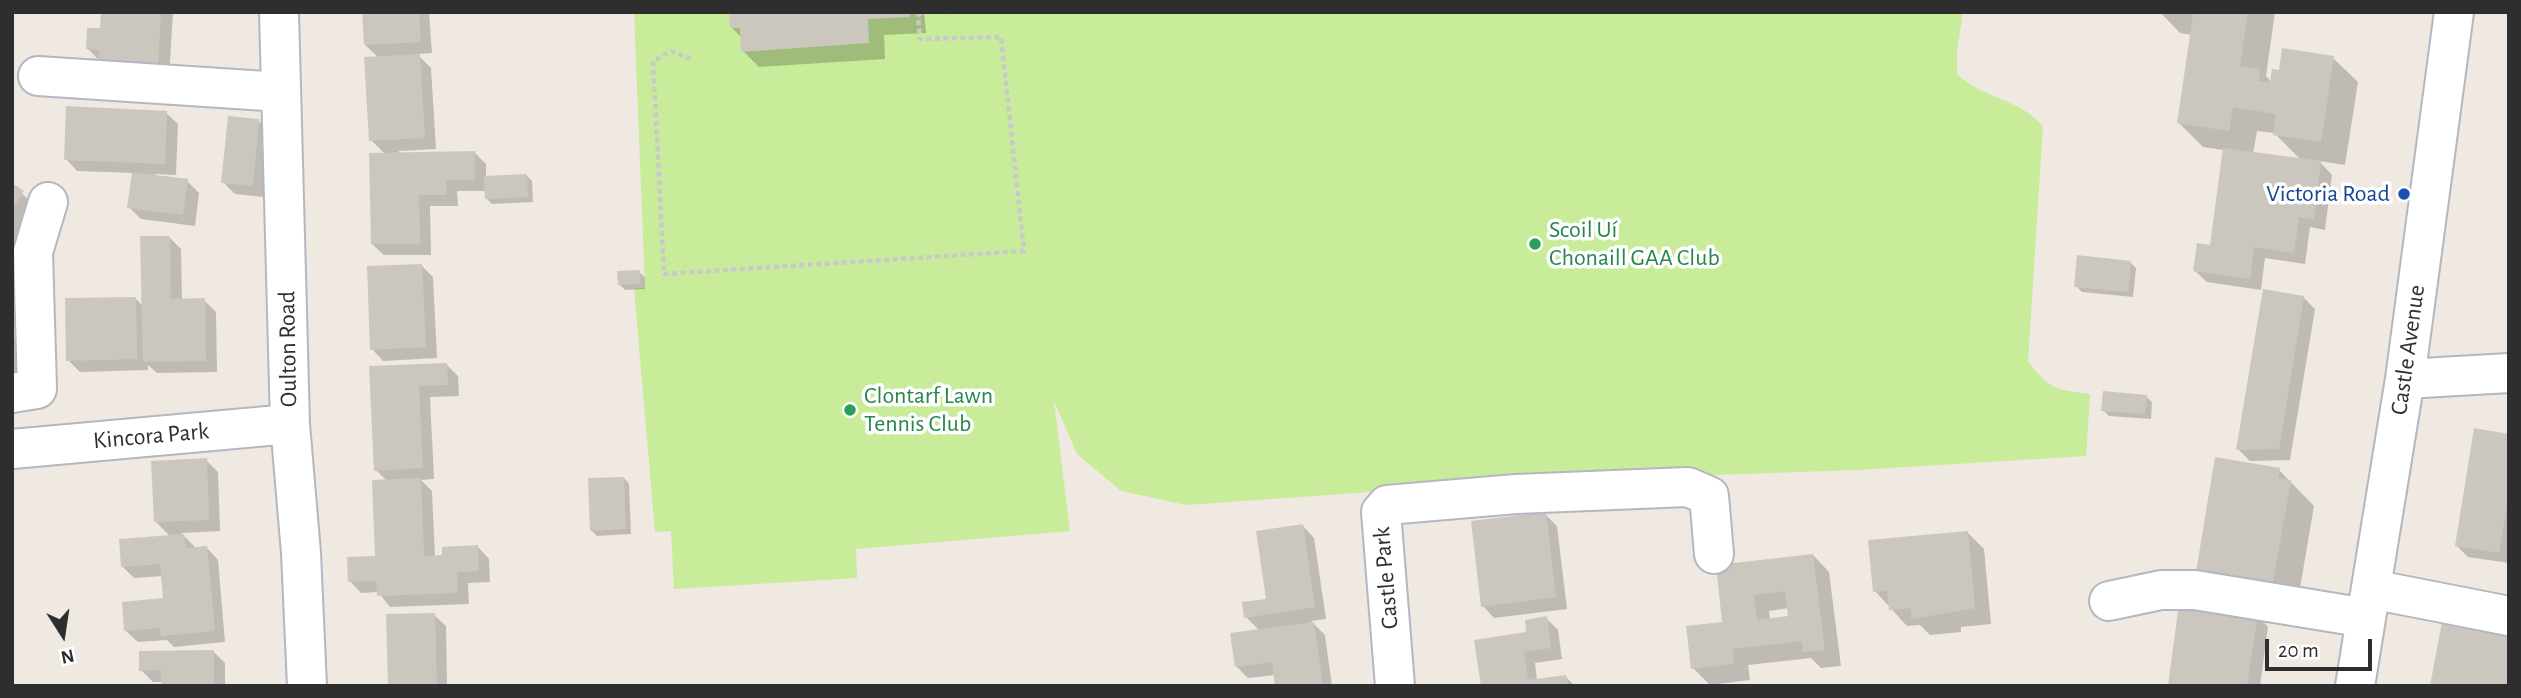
<!DOCTYPE html>
<html>
<head>
<meta charset="utf-8">
<style>
  body { margin:0 }
  #map { position:relative; width:2521px; height:698px; overflow:hidden; background:#efe9e1; font-family:"Alegreya Sans",sans-serif }
  canvas { display:block }
  .frame { position:absolute; inset:0; border:14px solid #2e2e2e; pointer-events:none }
  .north { position:absolute; left:28px; top:600px; width:70px; height:70px; -webkit-text-stroke:5px #fff; paint-order:stroke; rotate:168deg; font-size:19px; font-weight:700; line-height:28px; text-align:center; color:#2e2e2e }
  .north::after { content:''; display:block; margin:auto; width:24px; height:32px; background:#2e2e2e; clip-path:polygon(50% 0,100% 100%,50% 72%,0 100%) }
  .scale { position:absolute; left:2265px; top:639px; width:107px; height:32px; box-sizing:border-box; border:4px solid #2e2e2e; border-top:0; padding-left:9px; font-size:21px; line-height:24px; white-space:nowrap; color:#2e2e2e; -webkit-text-stroke:5px #fff; paint-order:stroke }
</style>
</head>
<body>
<div id="map">
<canvas width="2521" height="698"></canvas>
<div class="frame"></div>
<div class="north">N</div>
<div class="scale">20 m</div>
</div>
<script>
const g = document.querySelector('canvas').getContext('2d');
g.lineJoin = 'round';
function fillPath(path, color) { g.fillStyle = color; g.fill(path, 'evenodd'); }
function trace(path, color, width, dash) { g.strokeStyle = color; g.lineWidth = width; g.lineCap = dash ? 'butt' : 'round'; g.setLineDash(dash || []); g.stroke(path); }
function label(font, color, halo, rows, align = 'center') {
  g.font = font + ' "Alegreya Sans",sans-serif'; g.lineWidth = 7; g.setLineDash([]); g.textBaseline = 'middle'; g.strokeStyle = halo; g.fillStyle = color; for (const [text, x, y, turn = 0] of rows) {
    g.save(); g.translate(x, y); g.rotate((+turn || 0) * Math.PI / 180); g.textAlign = isNaN(turn) ? turn : align; if (halo) g.strokeText(text, 0, 0); g.fillText(text, 0, 0); g.restore();
  }
}
const pitch = new Path2D(`
  M634,12h1329l-6,39v23c26,25 65,25 86,53l-15,234c20,28 29,29 62,33l-4,62 -228,14 -346,12 -326,23 -65,-14 -44,-37 -23,-53 16,130 -214,18 1,29 -183,11 -3,-58 -16,1 -21,-243 11,-2z`);
const shadow = new Path2D(`
  M102,12h71l-4,67 -69,-18 -12,-12 13,-19z
  M363,12h66l3,41 -15,1 14,14 5,81 -37,2v3l75,-2 12,12v14l40,-3 6,6 1,21 -41,2 -5,-5 -1,-8h-29l1,15h-28l1,49h-47l-12,-11 13,-90 -14,-14 8,-82 -14,-13z
  M731,12h193l2,21 -42,2 1,24 -126,8 -16,-16 -1,-13 -10,-10z
  M2160,12h115l-9,64 6,7 8,-11 53,-14 25,24 -13,83 -26,-4 13,14 -7,55 -15,-3 -5,37 -40,-6 -4,32 -54,-8 -12,-11 17,-24 12,-97 -21,-3 -24,-24 13,-88 -12,-2zM2257,131l17,2 27,27 -48,-6z
  M166,113l12,11 -2,51 -21,-1v3l32,4 12,12 -4,33 -54,-7 -12,-12 5,-34 -57,-2 -11,-12z
  M259,121l11,12 -6,64 -29,-3 -12,-12z
  M12,185l35,31 -35,58z
  M169,237l12,12 1,52 22,-1 12,12 1,60 -60,1 -9,-8v5l-68,2 -12,-12 67,-62 9,9z
  M2130,262l6,6 -3,29 -51,-5 -6,-6z
  M422,266l11,11 4,81 -54,3 -11,-12z
  M639,272l6,5v12l-20,1 -6,-6z
  M12,277l16,16 -16,26z
  M2303,297l12,12 -25,151 -40,1 -12,-12z
  M12,336l10,11 5,36 -15,2z
  M446,364l12,12 1,20 -29,1 4,82 -13,1 11,11 3,66 43,-10 11,12 1,23 -22,1 1,21 -79,3 -12,-15 -17,1 -11,-12 27,-23 10,-77 -11,-11 -5,-102z
  M2146,396l6,6 -1,17 -42,-3 -6,-6z
  M2509,436v127l-41,-6 -12,-12z
  M206,460l12,12 2,59 -39,2 14,14 12,1 11,12 7,82 -51,5 -7,-7 -29,2 -12,-11 39,-31 -2,-24 -29,2 -12,-12 49,-29 -15,-15z
  M2279,470l35,36 -17,100 -76,-5z
  M624,478l5,6 2,50 -34,2 -6,-6z
  M1545,514l12,12 10,83 -73,9 -11,-12z
  M1303,526l11,12 12,81 -15,2 14,14 7,51h-55l-2,-11 -27,3 -12,-12 24,-35 -14,-14 22,-17z
  M1967,532l17,17 7,75 -30,3v5l-31,3 -10,-10 -13,1 -32,-35z
  M1813,555l16,17 12,94 -20,2 -10,-10 -63,7 2,15 -40,5 -17,-17 31,-44 -7,-58zM1789,608l1,10 -20,2 -1,-9z
  M434,615l12,11 1,60h-58z
  M2257,615l11,12 -8,59h-91z
  M1546,618l12,12 4,29 -27,4 2,18 29,-4 9,9h-92z
  M213,651l12,12v23h-62v-4h-10l-12,-12z`);
const building = new Path2D(`
  M101,12h60l-3,56 -60,-3 1,-15 -13,-1 1,-21h13z
  M362,12h57l2,30 -57,3z
  M729,12h181v5l-42,2 1,24 -128,9 -1,-24h-10z
  M2186,12h62l-8,54 20,3 -1,12 11,1 2,-13 7,1 3,-22 52,8 -13,86 -48,-7 3,-21 -43,-7 -4,24 -52,-8 16,-108z
  M420,54l5,84 -56,3 -5,-84z
  M66,106l101,5 -2,53 -101,-4z
  M228,116l31,3 -6,67 -32,-3z
  M2223,148l98,13 -7,58 -15,-2 -5,36 -40,-6 -4,32 -57,-8 4,-28 13,2z
  M475,151v29h-29l1,15h-28l1,49h-49l-2,-91z
  M132,172l56,7 -5,36 -56,-7z
  M527,174l1,23 -43,2 -1,-23z
  M12,183l12,8 -12,19z
  M140,236h30l1,63 34,-1 1,63 -63,1z
  M2077,255l54,6 -3,31 -54,-5z
  M422,264l4,83 -56,3 -3,-84z
  M640,270v14l-22,1 -1,-14z
  M2263,289l41,7 -25,153 -43,1z
  M136,297l1,62 -71,2 -1,-63z
  M447,363l1,22 -29,1 4,82 -49,3 -5,-105z
  M2103,391l44,4 -2,19 -44,-3z
  M2474,428l35,6v57l-10,62 -44,-7z
  M2215,457l65,11 -2,10 13,2 -18,102 -12,-2 -2,8 -64,-10z
  M207,458l2,62 -55,2 -3,-61z
  M624,477l2,52 -36,2 -2,-53z
  M421,478l3,78 18,-1v-8l36,-2 1,26 -22,1 1,21 -81,3 -1,-15 -28,1 -1,-25 28,-1 -3,-76z
  M1546,512l10,85 -75,10 -10,-86z
  M1303,524l12,83 -71,11 -2,-16 24,-3 -10,-68z
  M1968,531l7,77 -63,11 -1,-11 -22,2 -2,-19 -14,1 -5,-52z
  M184,534l2,14 21,-2 8,85 -54,5 -1,-8 -36,3 -2,-29 41,-4 -3,-34 -39,3 -2,-28z
  M1813,554l12,96 -22,2 -1,-11 -69,8 1,15 -43,5 -5,-43 36,-4 -6,-57zM1785,591l3,25 -31,4 -3,-25z
  M2179,603l79,11 -11,72h-79z
  M435,613l2,73h-49l-2,-72z
  M1547,616l4,32 -27,4 4,28 38,-5 2,11h-87l-7,-46 52,-8 -1,-12z
  M1314,622l9,64h-48l-3,-24 -37,5 -5,-34z
  M2442,622l67,12v49l-3,3h-76z
  M214,650v36h-53v-16l-22,1v-20z`);
const path = new Path2D(`
  M947,12l2,2
  M691,59l-20,-8 -18,10 11,213 360,-23 -23,-214 -81,2 -2,-23 4,-4`);
const minor = new Path2D(`
  M279,12l11,412 11,129 6,133
  M38,76l243,16
  M2405,379l104,-6
  M12,393l25,-4 -4,-137 15,-50
  M12,449l278,-25
  M2371,589l138,27
  M2109,601l52,-11h34l171,28
  M1395,686l-14,-174 6,-7 129,-11 172,-7 21,9 5,58
  M2355,686l50,-307 49,-367`);
const markers = [
  [2404,194,7,"#1a4fb4"],
  [1535,244,7,"#2e9e5b"],
  [850,410,7,"#2e9e5b"]
];
const transitNames = [
  ["Victoria Road",2390,194]
];
const leisureNames = [
  ["Scoil Uí",1549,230],
  ["Chonaill GAA Club",1549,258],
  ["Clontarf Lawn",864,396],
  ["Tennis Club",864,424]
];
const streetNames = [
  ["Oulton Road",288,349,-91],
  ["Castle Avenue",2408,350,-82],
  ["Kincora Park",151,436,-5],
  ["Castle Park",1386,578,-95]
];
fillPath(pitch, '#c9ec9a');
fillPath(shadow, '#0003');
fillPath(building, '#cbc7bf');
trace(minor, '#b4b7c1', 42);
trace(path, '#c9c9c9', 4.5, [5, 3.5]);
trace(minor, '#fff', 38);
for (const [x, y, r, color] of markers) { const dot = new Path2D(); dot.arc(x, y, r, 0, 2 * Math.PI); g.fillStyle = color; g.fill(dot); trace(dot, '#fff', 2.5); }
label('24px', '#164399', '#fff', transitNames, 'right');
label('24px', '#27864d', '#fff', leisureNames, 'left');
label('24px', '#2e2e2e', '#fff', streetNames);
</script>
</body>
</html>
